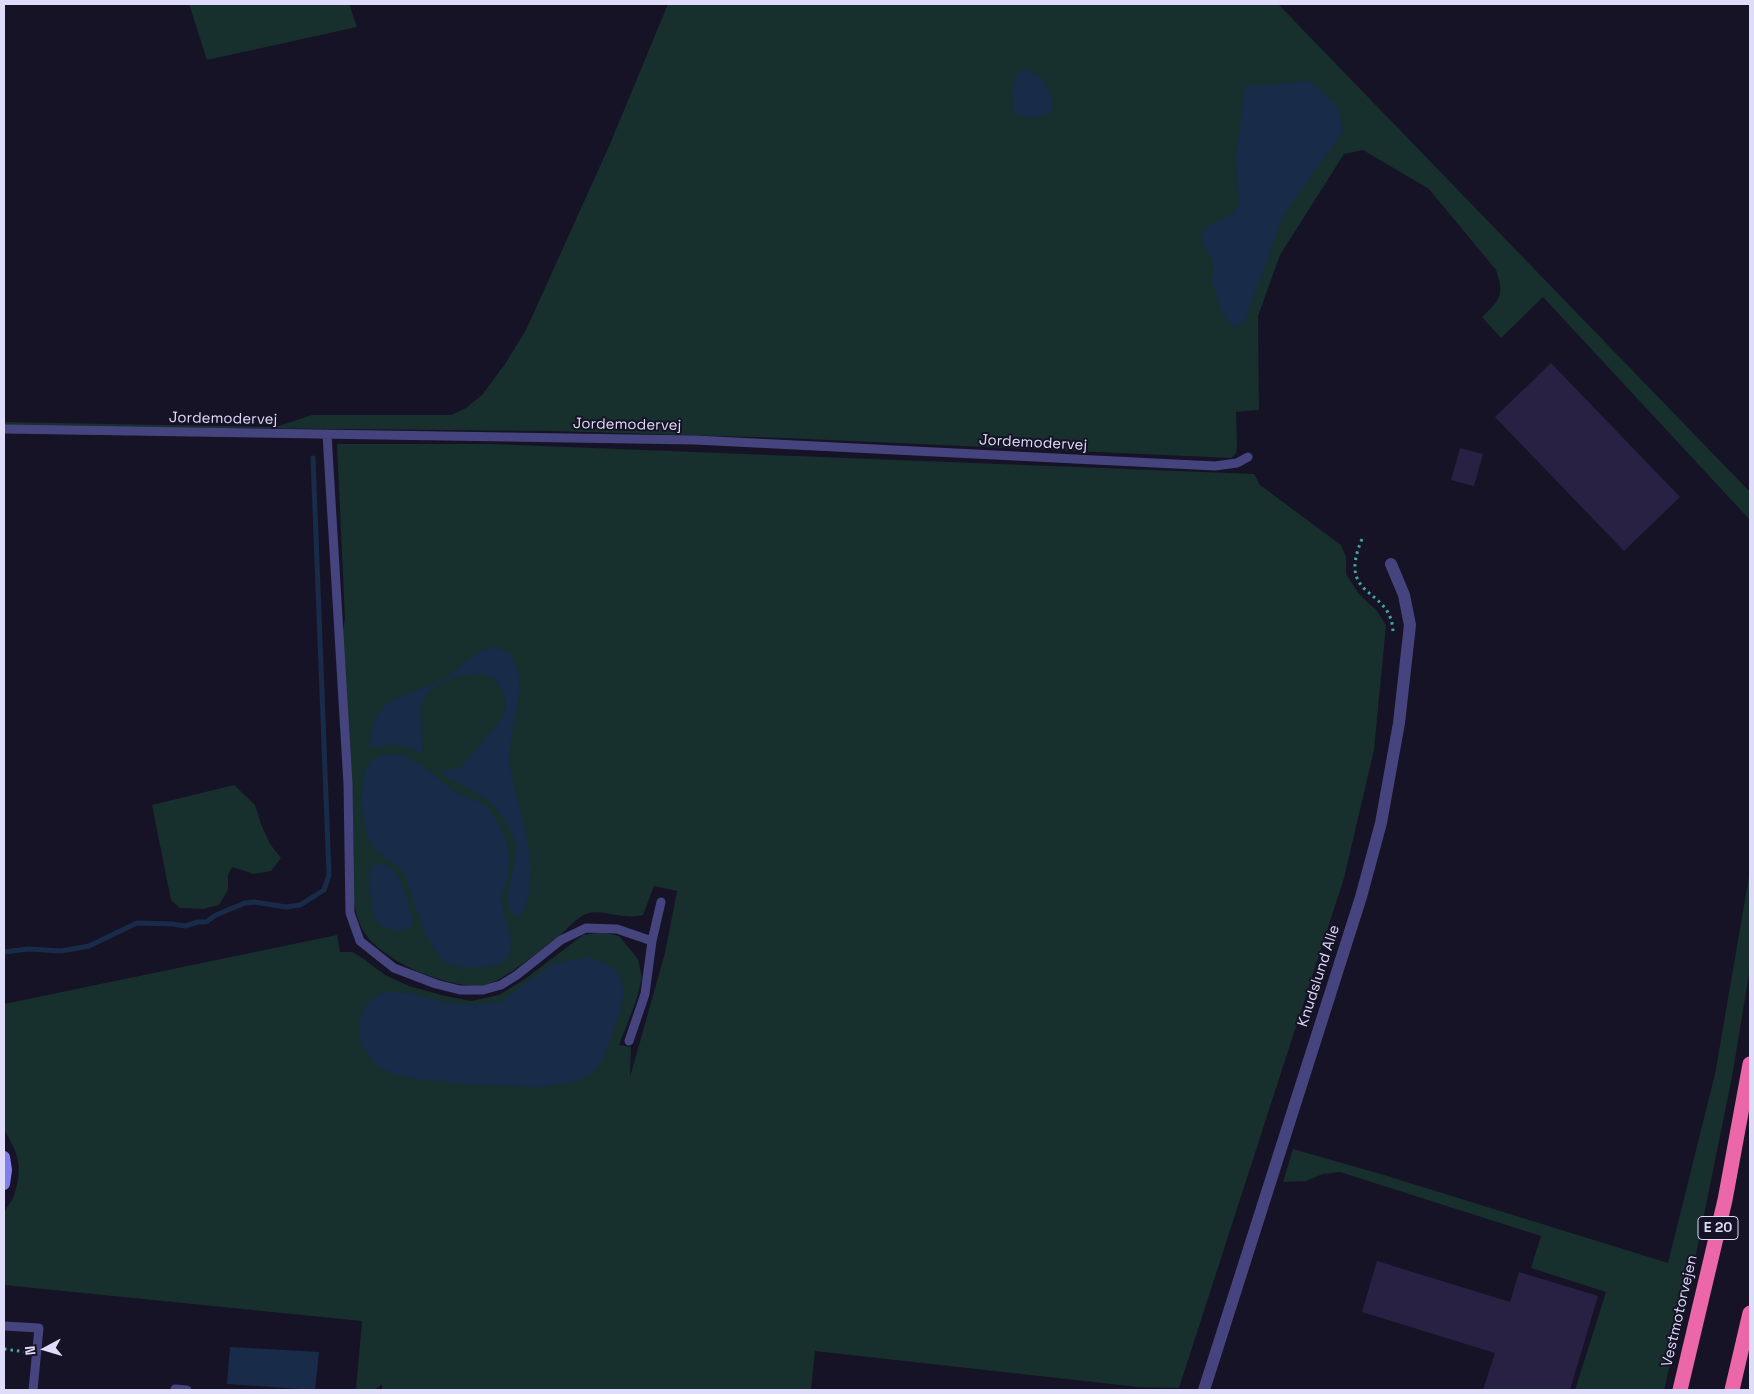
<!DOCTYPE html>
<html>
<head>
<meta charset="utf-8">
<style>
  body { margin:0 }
  #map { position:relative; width:1754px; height:1394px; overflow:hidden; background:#161326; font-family:"Space Grotesk",sans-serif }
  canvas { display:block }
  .frame { position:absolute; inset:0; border:5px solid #dfdcfa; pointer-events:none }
  .north { position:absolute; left:20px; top:1324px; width:50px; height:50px; -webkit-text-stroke:4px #161326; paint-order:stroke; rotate:264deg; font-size:14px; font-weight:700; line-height:20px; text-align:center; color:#dfdcfa }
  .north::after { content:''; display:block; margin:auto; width:18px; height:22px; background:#dfdcfa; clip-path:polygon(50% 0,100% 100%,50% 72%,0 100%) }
</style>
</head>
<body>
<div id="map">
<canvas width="1754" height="1394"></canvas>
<div class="frame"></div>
<div class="north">N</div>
</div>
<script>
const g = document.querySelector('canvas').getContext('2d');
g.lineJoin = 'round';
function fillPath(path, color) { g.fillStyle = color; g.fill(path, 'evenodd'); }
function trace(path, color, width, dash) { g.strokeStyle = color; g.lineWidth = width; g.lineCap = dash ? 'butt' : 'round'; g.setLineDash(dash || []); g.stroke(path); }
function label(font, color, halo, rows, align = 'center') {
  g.font = font + ' "Space Grotesk",sans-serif'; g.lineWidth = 4; g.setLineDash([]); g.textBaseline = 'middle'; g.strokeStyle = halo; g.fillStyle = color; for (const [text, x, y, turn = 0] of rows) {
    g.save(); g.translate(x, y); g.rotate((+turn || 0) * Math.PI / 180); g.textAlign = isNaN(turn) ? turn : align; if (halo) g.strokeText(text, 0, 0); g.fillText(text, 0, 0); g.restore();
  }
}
const green = new Path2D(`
  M189,4h160l8,23 -150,33z
  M668,4h610l472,488v28l-207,-223 -42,41 -19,-21c18,-17 23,-22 14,-47l-67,-81 -66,-39 -19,4 -64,101 -22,61 1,94 -23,2 1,35 -1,7 -5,4 -447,-20 -232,-7 -548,-5v-4l272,5 36,-12h139l15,-7 16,-13 23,-31 21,-34 84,-186z
  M337,444h154l763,30 6,11 81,60 5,12v17l13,20 18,17 9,14 -12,125 -30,128 -165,510 -41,-1 -323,-36 -4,39h-429v-6l-7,6h-19l6,-69 -358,-36c0,-23 -2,-47 0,-70 0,-6 6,-11 9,-17 10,-28 7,-43 -9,-68v-126l333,-69 3,17h12l9,5 24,18 24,11 36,10 26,5 28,-6 26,-16 58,-44 18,-3 18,4 19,23 4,19 -6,23 -17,44 12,2 -1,30 35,-124 12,-62 -23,-5 -11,29c-5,1 -11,2 -16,1 -10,0 -28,-6 -38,-3 -12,3 -20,15 -30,23 -16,12 -54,44 -73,49 -22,5 -68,-11 -87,-23 -28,-18 -40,-27 -45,-61l-12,-266 3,-16z
  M234,785l21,20 6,19 9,20 11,14 -10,13 -17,3 -22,-7 -4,8v15l-9,15 -16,4 -23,-1 -9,-8 -19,-95z
  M1750,871v97l-18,109 -39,192 -29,121h-89l31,-98 -75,-24 10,-32 -201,-64 -17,2 -17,7 -23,1 10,-33 91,26 284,88 47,-189z`);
const water = new Path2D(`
  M1025,69c23,10 24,17 28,40 -14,11 -24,10 -39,4l-2,-23 5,-17z
  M1310,81l28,26 5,24 -61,87 -38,105 -7,3h-5l-11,-16 -10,-33 3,-6 -1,-10 -12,-19v-6l6,-9 27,-14 5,-9 -3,-48 9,-69 5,-2 5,1z
  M494,647l15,5c2,5 5,9 7,14 11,26 -9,68 -6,98 2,19 8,35 12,53 7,23 16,83 -4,100 -24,-13 3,-53 -3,-75 -1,-5 -4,-10 -6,-14 -17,-35 -38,-35 -67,-55l7,-4h10c9,-10 42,-47 46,-57 2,-8 1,-16 -3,-22 -2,-4 -6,-10 -10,-12 -17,-12 -58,3 -68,21 -8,16 1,35 -2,53 -8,0 -15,-6 -23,-7 -10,-1 -19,4 -29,2 4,-57 37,-48 76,-69 12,-7 21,-20 34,-26 4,-2 9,-4 14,-5z
  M402,754l23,14 27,22 33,15 13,18 9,18 2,16 -1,20 -7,19 2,16 5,13 3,16 -1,11 -8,11 -17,4h-26l-16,-6 -17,-25 -22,-63 -11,-10 -16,-11 -9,-13 -7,-37 4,-31 6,-10 10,-6z
  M380,863c22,5 27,38 33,57l-1,6c-11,6 -28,6 -35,-6 -6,-8 -6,-21 -7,-31 -1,-5 -2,-14 1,-19 1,-4 5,-5 9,-7z
  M588,957l14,5 11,6 6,8 5,12 -2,18 -19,54 -11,13 -18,9 -34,5 -74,-3 -50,-5 -25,-6 -15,-8 -15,-21 -2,-21 2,-7 6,-13 16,-11 28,1 34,10 30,2 27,-4 50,-37z
  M230,1347l89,5 -4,38 -88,-6z`);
const stream = new Path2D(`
  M4,952l24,-3 33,2 28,-5 48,-23 36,1 12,2 13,-4h8l10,-7 29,-12 9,-1 32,5 14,-2 24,-15 5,-15 -16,-417`);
const building = new Path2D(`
  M1551,363l129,134 -56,54 -129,-134z
  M1460,448l23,6 -9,32 -23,-6z
  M1377,1261l133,41 9,-30 79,24 -28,94h-87l12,-37 -133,-41z`);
const path = new Path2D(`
  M1362,539c-27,63 32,46 31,96
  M4,1349l22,3`);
const lane = new Path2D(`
  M4,429l691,11 520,26 22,-3 11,-6
  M327,434l21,350 2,129 10,28 34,27 42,16 24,6h23l18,-5 16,-10 44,-35 25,-12 31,1 35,12 -7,53 -16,47
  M652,941l9,-39
  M4,1326l35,2 -6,62
  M175,1389l12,1`);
const street = new Path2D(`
  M1204,1390l157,-493 20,-74 18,-100 11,-98 -6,-30 -13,-31`);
const secondary = new Path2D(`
  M4,1157l2,13 -2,14`);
const highway = new Path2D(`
  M1680,1390l45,-190 25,-136
  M1732,1390l18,-77`);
const shields = [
  [1718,1228,40]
];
const shieldNames = [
  ["E 20",1718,1228]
];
const streetNames = [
  ["Jordemodervej",223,419,1],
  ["Jordemodervej",627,425,1],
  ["Jordemodervej",1033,443,3],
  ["Knudslund Alle",1319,976,-72],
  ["Vestmotorvejen",1680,1311,-77]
];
fillPath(green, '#172f2d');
fillPath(water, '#182c4a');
trace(stream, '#182c4a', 5);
fillPath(building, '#282144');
trace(path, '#40aaa2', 3, [2.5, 4]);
trace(lane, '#45447e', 9);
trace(street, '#45447e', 12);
trace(secondary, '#807fee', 12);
trace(highway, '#eb67a9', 15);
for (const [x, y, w] of shields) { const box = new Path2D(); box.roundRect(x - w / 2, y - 11.5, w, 23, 4); g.fillStyle = '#161326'; g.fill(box); trace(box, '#dfdcfa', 1); }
label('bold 14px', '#dfdcfa', null, shieldNames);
label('15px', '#dfdcfa', '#161326', streetNames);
</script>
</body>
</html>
